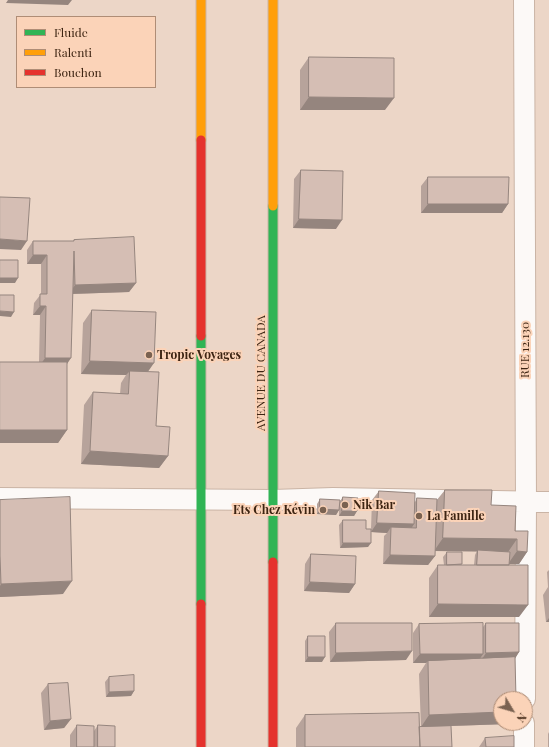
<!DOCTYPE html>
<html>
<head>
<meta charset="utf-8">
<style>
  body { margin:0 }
  #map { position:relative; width:549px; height:747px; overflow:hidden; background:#ecd6c7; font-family:"Playfair Display",serif }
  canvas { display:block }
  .legend { position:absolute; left:16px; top:16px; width:140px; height:72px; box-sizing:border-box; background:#fbd3b8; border:1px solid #af8d76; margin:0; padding:5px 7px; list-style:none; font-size:12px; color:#3d2412 }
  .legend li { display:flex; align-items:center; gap:8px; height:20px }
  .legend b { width:20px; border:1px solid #af8d76 }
  .north { position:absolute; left:493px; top:691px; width:40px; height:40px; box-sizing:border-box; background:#fbd3b8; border:1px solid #af8d76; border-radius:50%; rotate:128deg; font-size:11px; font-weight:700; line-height:16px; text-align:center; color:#3d2412 }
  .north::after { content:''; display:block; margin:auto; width:14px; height:18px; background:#7a6251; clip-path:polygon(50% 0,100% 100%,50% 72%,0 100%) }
</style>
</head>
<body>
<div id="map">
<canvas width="549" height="747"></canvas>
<ul class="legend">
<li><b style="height:5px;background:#30b455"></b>Fluide</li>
<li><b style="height:5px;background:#ff9f0a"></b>Ralenti</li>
<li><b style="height:5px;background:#e5322d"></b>Bouchon</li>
</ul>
<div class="north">N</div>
</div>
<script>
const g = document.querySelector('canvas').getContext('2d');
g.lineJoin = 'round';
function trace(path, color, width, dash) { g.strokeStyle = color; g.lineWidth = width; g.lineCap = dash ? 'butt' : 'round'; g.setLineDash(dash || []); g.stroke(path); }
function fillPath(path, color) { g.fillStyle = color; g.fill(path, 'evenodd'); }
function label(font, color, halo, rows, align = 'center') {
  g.font = font + ' "Playfair Display",serif'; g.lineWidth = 4; g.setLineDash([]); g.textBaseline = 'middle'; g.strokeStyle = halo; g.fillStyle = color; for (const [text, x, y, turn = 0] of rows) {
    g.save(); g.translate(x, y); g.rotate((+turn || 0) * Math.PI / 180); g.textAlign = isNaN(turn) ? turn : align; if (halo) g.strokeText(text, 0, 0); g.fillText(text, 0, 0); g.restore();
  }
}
const street = new Path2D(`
  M524,0l2,502 -1,197
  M0,498l273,2 60,-2 216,4
  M524,747v-24`);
const fast = new Path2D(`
  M273,206v356
  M201,336v268`);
const slow = new Path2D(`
  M201,0v140
  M273,0v206`);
const jam = new Path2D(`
  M201,140v196
  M273,562v185
  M201,604v143`);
const wall = new Path2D(`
  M309,57l76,53h-85v-40z
  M301,170l35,59 -43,-1 1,-49z
  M428,177l80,27 -6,9h-81v-27z
  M74,240l62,43 -7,9 -56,2 -6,70v66l-9,13h-58v-81h39l1,-47h-7l1,-12 7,-9v-30h-14v-14l6,-9h40z
  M92,310l55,62 9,54 12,30 -9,12 -78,-4 3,-59 9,-13 27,2 1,-11 5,-8 -45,-1 2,-51z
  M445,490l46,15 24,26 12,21 -8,12h-10l10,53h-90v-39l9,-13h6l-1,-8 4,-5 15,13h12l1,-10 2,-4h-42v5l-7,9 -45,-1 1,-28 3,-3 -16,-1 -3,15 -28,1 -1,-23 4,-5 23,9h5l1,-29 7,-9 36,11 2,-4 19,3z
  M343,497l14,14 -3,5h-15v-6l-3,5 -19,-1v-10l3,-5 20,2z
  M0,500l63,94 -63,3z
  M311,554l44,30 -6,9 -45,-2 1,-27z
  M549,570v52h-3l-3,-27 5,-8 -1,-15z
  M336,623l70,37 -76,2 -1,-30z
  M486,623l33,29 -4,6 -14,65h7v1l-57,2 1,21h-156v-19l9,-13 116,12 -2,-53 7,-11h-13v-30l6,-9 64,3z
  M308,636l14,26h-17v-21z
  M109,677l25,14 -3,5 -25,1 -1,-15z
  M48,684l23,35 -7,9 -20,2 -3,-37z
  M77,725l17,6 4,-6 17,22h-45v-12z
  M549,732v15h-1v-13z
  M485,738l29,9h-35z`);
const shadedWall = new Path2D(`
  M8,0h64l-4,5 -62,-2z
  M309,97l85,1 -9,12h-85z
  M428,204h80l-6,9h-81z
  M299,219l43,1 -6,9 -43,-1z
  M0,239l27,2 -6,9 -21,-1z
  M33,255h14l-6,9h-14z
  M0,278h18l-3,5h-15z
  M136,283l-7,9 -60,2 6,-9z
  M40,306h6l-6,9h-7z
  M0,311l14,1 -3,5 -11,-1z
  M45,358h26l-6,9h-26z
  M90,361l64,2 -9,13 -15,-5 -4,4 -45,-1z
  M0,430h67l-9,13h-58z
  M90,451l78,5 -9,12 -78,-4z
  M320,509l19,1 -3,5 -19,-1z
  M342,511h15l-3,5h-15z
  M377,523l37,1 -6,10 -17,-7 -4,6 -16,-1z
  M443,538l74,1 -9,13 -74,-1z
  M343,543h28l-3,4 -28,1z
  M517,551l10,1 -8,12h-11z
  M390,555l45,1 -7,9 -45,-1z
  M72,581l-9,13 -63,3v-11l1,-2z
  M310,582l45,2 -6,9 -45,-2z
  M438,604l90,1 -9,12h-90z
  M549,618v4h-3z
  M412,651l-6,9 -76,2 6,-9z
  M519,652l-6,10h-33l6,-9z
  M420,654h63l-6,9 -49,-2 -2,2h-13z
  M308,657h17l-3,5h-17z
  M134,691l-3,5 -25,1 3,-5z
  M501,712v11h7v1l-87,3 8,-12z
  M71,719l-7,9 -20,2 6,-9z`);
const building = new Path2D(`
  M309,57l85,1v40l-85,-1z
  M301,170l42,1 -1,49 -43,-1z
  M428,177h81l-1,27h-80z
  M0,197l30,1 -3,43 -27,-2z
  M134,237l2,46 -61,2 -1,-34 -3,107h-26l1,-52h-6v-12h7v-39h-14v-14h41v-1z
  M0,260h18v18h-18z
  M0,295h14v17l-14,-1z
  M92,310l64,2 -2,51 -64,-2z
  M0,362h67v68h-67z
  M130,371l29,1 -3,54 14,1 -2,29 -78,-5 3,-59 35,2z
  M445,490h47l-1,15 25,1 -1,25h13l-1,21 -10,-1v-12l-74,-1z
  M379,491l36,2 -1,31 -37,-1z
  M70,497l2,84 -71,3 -1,-28v-56z
  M343,497l15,1 -1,13h-15z
  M417,498l20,1 -2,57 -45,-1 1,-28 25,1z
  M320,499l20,1 -1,10 -19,-1z
  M343,520h23v9h5v14h-28z
  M478,550l32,2 -1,13h-32z
  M447,552h15v12l-15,1z
  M311,554l45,2 -1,28 -45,-2z
  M438,565h90v40l-90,-1z
  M336,623h76v28l-76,2z
  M483,623v31h-63l-1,-30z
  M486,623h33v29l-33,1z
  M308,636h17v21h-17z
  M515,657l1,42h-15v13l-72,3 -1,-54z
  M134,675v16l-25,1v-15z
  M68,683l3,36 -21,2 -2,-37z
  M419,713l1,34h-115v-32z
  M77,725l17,1v21h-17z
  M98,725l17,1v21h-17z
  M451,726l1,21h-32l-1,-20z
  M514,736v11h-28l-1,-9z`);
const markers = [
  [149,355,4,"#7a6251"],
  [345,505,4,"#7a6251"],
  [323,510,4,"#7a6251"],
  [419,516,4,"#7a6251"]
];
const streetNames = [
  ["RUE 12.130",525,350,-90],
  ["AVENUE DU CANADA",261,373,-90]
];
const poiNames = [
  ["Tropic Voyages",157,355],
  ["Nik Bar",353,505],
  ["Ets Chez Kévin",315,510,"right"],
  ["La Famille",427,516]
];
trace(street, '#cab4a5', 22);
trace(fast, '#cab4a5', 11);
trace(slow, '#cab4a5', 11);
trace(jam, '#cab4a5', 11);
trace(street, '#fcf9f7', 20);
trace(fast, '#30b455', 9);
trace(slow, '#ff9f0a', 9);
trace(jam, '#e5322d', 9);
fillPath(wall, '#b7a39b');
fillPath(shadedWall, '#95857e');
fillPath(building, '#d5beb4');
trace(building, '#95857e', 1);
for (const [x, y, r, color] of markers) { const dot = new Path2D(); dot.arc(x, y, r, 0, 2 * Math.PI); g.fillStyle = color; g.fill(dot); trace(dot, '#fbd3b8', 1.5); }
label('12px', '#3d2412', '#fbd3b8', streetNames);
label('bold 12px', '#3d2412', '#fbd3b8', poiNames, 'left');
</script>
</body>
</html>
